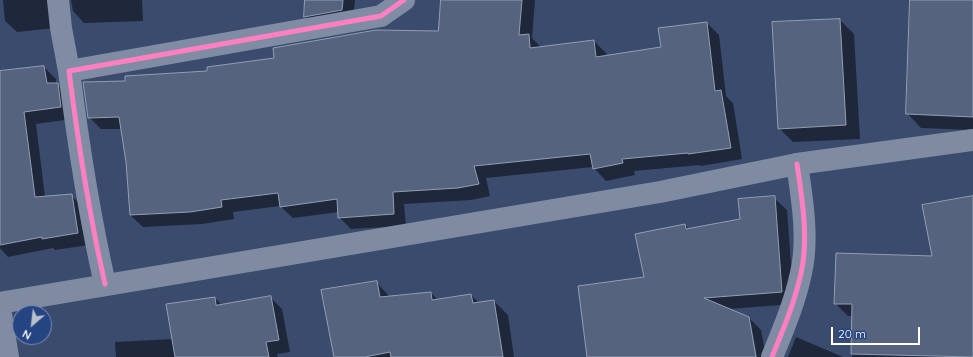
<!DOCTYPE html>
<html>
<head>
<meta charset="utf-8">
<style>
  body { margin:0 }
  #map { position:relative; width:973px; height:357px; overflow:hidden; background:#3a4b6d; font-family:Quicksand,sans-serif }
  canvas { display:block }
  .north { position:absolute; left:12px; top:305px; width:40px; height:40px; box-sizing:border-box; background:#254482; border:1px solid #7c8fb4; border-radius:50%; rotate:208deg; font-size:11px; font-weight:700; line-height:16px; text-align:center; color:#fff }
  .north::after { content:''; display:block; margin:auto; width:14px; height:18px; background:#bac0cc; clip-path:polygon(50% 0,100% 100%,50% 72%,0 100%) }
  .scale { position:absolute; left:831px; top:327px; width:89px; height:18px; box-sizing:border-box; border:2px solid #fff; border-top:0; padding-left:5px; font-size:12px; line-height:14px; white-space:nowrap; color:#fff; -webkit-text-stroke:3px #254482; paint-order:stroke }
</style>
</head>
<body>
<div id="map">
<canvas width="973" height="357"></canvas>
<div class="north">N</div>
<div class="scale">20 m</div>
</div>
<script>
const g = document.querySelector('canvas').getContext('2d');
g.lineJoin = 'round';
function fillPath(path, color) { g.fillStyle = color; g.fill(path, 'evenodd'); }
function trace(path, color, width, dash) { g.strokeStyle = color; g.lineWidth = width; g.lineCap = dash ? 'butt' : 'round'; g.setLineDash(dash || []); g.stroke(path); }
const shadow = new Path2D(`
  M3,0h61l-9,28 -38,4 -12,-11z
  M71,0h71l1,21 -59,2 -11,-12z
  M306,0h49l-2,21 -37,7 -11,-12z
  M442,0h93l-3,38 9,9 53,-6 12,12v3l56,-8 45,-25 12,12 7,61 7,7 9,56 -41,7 -1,-1 -66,6 1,4 -29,6 -13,-14 -107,11 4,18 -19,4 -67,4 2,22 -55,3 -12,-12v-5l-46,6 -13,-12 -47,6 1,7 -32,5 -59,3 -13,-12 -3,-53 -5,-33h-21l-12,-12 37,-35 83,-10 66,-13 164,-27z
  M911,0l62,1v129l-52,-2 -14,-15z
  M840,20l14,14 6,105 -67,3 -14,-14z
  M44,67l12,12v5l13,12 3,23 -36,5 9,73 26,-2 12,12 6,38 -34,5 -2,-2 -45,9 -8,-9v-176z
  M973,197v160h-121l1,-41h-5l-13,-13 98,-46z
  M774,198l13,12 7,94 -66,5 20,8 13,13 5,27h-9l-6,-33h-2l6,33h-167l97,-132 4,4 52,-9z
  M376,282l14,15 41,-4 7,7 33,-5 8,8 15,-2 14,14 6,42h-179z
  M270,297l12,12 8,43 -13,2 1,3h-162l-1,-15 58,-3 42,-41 7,7z
  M796,337l47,20h-55z`);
const building = new Path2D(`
  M305,0h38l-1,10 -38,7z
  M441,0h81l-3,35 10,-1 1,14 64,-8 2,17 65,-10 -3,-19 49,-6 8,69 6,-1 10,58 -43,6v-1l-66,6 1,4 -30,6 -3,-15 -116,12 5,18 -21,4 -65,4 1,22 -56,4 -1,-19 -57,8 -2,-14 -57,7 1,7 -32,5 -60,3 -4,-53 -7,-45 -31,1 -5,-36 42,-1v-5l82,-5v-4l67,-9 -1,-10 103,-18 62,1z
  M910,0h63v117l-67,-3z
  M840,19l6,106 -68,4 -6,-107z
  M44,66l3,17h11l3,24 -37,5 11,85 37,-3 6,39 -36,6v-2l-42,8v-174z
  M775,196l7,96 -78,6 45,19 7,40h-169l-9,-71 66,-9 -9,-43 50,-10 1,5 54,-10 -2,-20z
  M973,196v161l-122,-3 1,-50h-18l2,-51 96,3 -10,-51z
  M377,281l3,16 51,-5 1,8 39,-6 2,9 21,-3 9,57h-112l-1,-5 -25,5h-31l-13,-67z
  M271,296l8,44 -13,2 3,15h-94l-9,-53 49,-7 1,8z`);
const minor = new Path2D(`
  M58,0l3,28 8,43
  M105,284c-16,-70 -27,-142 -36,-213l312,-55 23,-16
  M0,308l8,49
  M772,357c11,-27 23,-55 29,-84 8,-34 1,-75 -4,-109`);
const major = new Path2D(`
  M0,303l660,-111 137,-28 176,-24`);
const cycleway = new Path2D(`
  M105,284c-16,-70 -27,-142 -36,-213l312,-55 23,-16
  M772,357c11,-27 23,-55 29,-84 8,-34 1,-75 -4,-109`);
fillPath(shadow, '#0007');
fillPath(building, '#56637e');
trace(building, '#939eb2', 1);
trace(minor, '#808ca3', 22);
trace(major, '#7e8ba1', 22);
trace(cycleway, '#ff80c0', 5);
</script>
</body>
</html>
